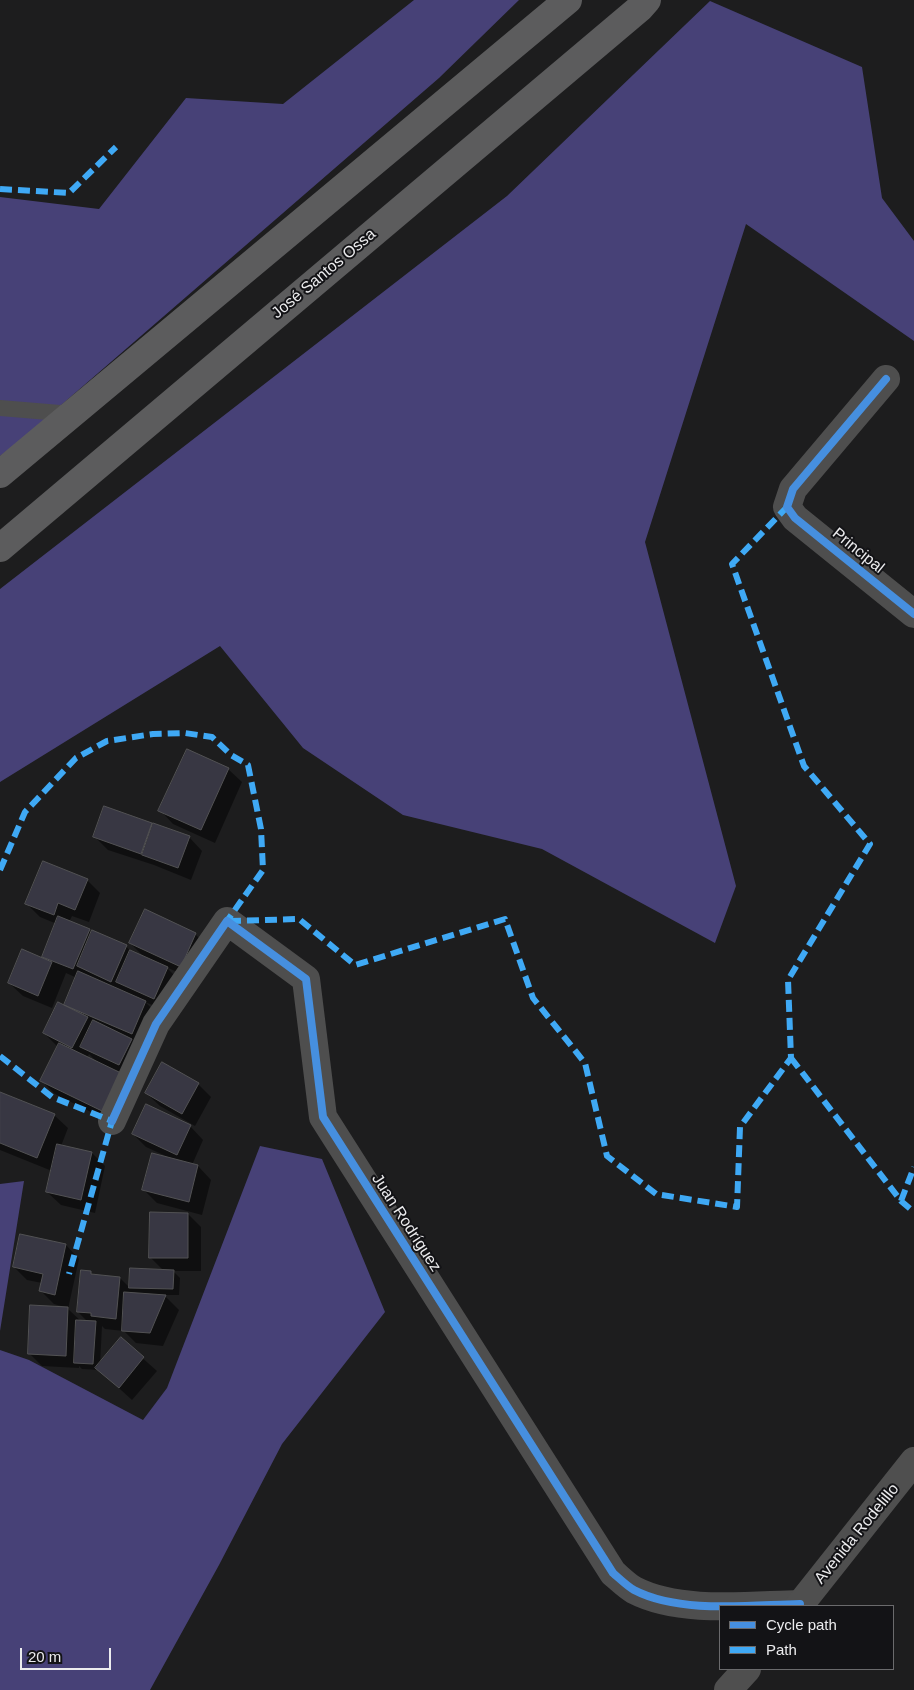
<!DOCTYPE html>
<html>
<head>
<meta charset="utf-8">
<style>
  body { margin:0 }
  #map { position:relative; width:914px; height:1690px; overflow:hidden; background:#1d1d1e; font-family:Helvetica,sans-serif }
  canvas { display:block }
  .legend { position:absolute; left:719px; top:1605px; width:175px; height:65px; box-sizing:border-box; background:#131316; border:1px solid #6a6a6c; margin:0; padding:6px 9px; list-style:none; font-size:15px; color:#ececee }
  .legend li { display:flex; align-items:center; gap:10px; height:25px }
  .legend b { width:25px; border:1px solid #6a6a6c }
  .scale { position:absolute; left:20px; top:1648px; width:91px; height:22px; box-sizing:border-box; border:2px solid #ececee; border-top:0; padding-left:6px; font-size:15px; line-height:18px; white-space:nowrap; color:#ececee; -webkit-text-stroke:4px #131316; paint-order:stroke }
</style>
</head>
<body>
<div id="map">
<canvas width="914" height="1690"></canvas>
<ul class="legend">
<li><b style="height:6px;background:#468fdf"></b>Cycle path</li>
<li><b style="height:6px;background:#3fa9f5"></b>Path</li>
</ul>
<div class="scale">20 m</div>
</div>
<script>
const g = document.querySelector('canvas').getContext('2d');
g.lineJoin = 'round';
function fillPath(path, color) { g.fillStyle = color; g.fill(path, 'evenodd'); }
function trace(path, color, width, dash) { g.strokeStyle = color; g.lineWidth = width; g.lineCap = dash ? 'butt' : 'round'; g.setLineDash(dash || []); g.stroke(path); }
function label(font, color, halo, rows, align = 'center') {
  g.font = font + ' Helvetica,sans-serif'; g.lineWidth = 4; g.setLineDash([]); g.textBaseline = 'middle'; g.strokeStyle = halo; g.fillStyle = color; for (const [text, x, y, turn = 0] of rows) {
    g.save(); g.translate(x, y); g.rotate((+turn || 0) * Math.PI / 180); g.textAlign = isNaN(turn) ? turn : align; if (halo) g.strokeText(text, 0, 0); g.fillText(text, 0, 0); g.restore();
  }
}
const forest = new Path2D(`
  M414,0h105l-80,78 -424,367 -15,11v-259l99,12 87,-111 97,6z
  M710,1l152,66 20,131 32,43v100l-168,-117 -101,318 91,344 -21,57 -173,-94 -139,-34 -100,-67 -83,-102 -220,136v-193l507,-393z
  M260,1146l62,13 63,153 -103,132 -63,121 -69,125h-150v-340l29,10 114,60 24,-32z
  M24,1181l-24,150v-147z`);
const shadow = new Path2D(`
  M228,769l14,13 -27,61 -42,-19 -13,-14z
  M151,824l38,13 13,14 -11,29 -37,-15 -46,-15 -13,-13z
  M87,880l13,13 -11,29 -17,-6 -3,6 20,8 3,4 34,12 6,7 14,6 -16,-16 15,-32 50,23 14,14 -14,32 -29,-13 14,14 -13,30 -22,-9 14,13 -13,32 -13,-5 11,11 -12,25 -16,-8 17,18 -18,36 -60,-30 -13,-13 16,-34 -14,-14 21,-27 12,-28 -11,-5 -14,35 -29,-12 -14,-13 33,-24 15,-35 -17,-7 -13,-13zM89,1054l9,9 -11,-5z
  M198,1084l13,13 -16,29 -35,-20 -14,-13z
  M0,1093l54,22 14,13 -7,18 31,7 13,13 -10,47 -34,-8 -14,-13 5,-21 -52,-21z
  M190,1126l13,14 -11,25 6,1 13,14 -9,35 -45,-12 -13,-13 24,-33 -22,-10 -13,-13z
  M188,1214l13,13v44h-28l7,7 -1,17h-15l15,15 -16,36 -27,-3 -12,-12 -19,-2 -3,-3 -2,39 21,-26 36,32 -25,29 -33,-30 -17,-1 -3,-3v2l-37,-2 -13,-13 36,-46 -11,-3 -13,-13 1,-8 -15,-3 -13,-13 52,-22 13,14 -11,50 13,12 7,1 -10,-10 12,-40 4,4 26,2 10,10 1,-18 33,1 -14,-14z`);
const building = new Path2D(`
  M187,749l42,19 -28,62 -43,-19z
  M104,806l48,17 -11,31 -48,-17z
  M153,823l37,13 -12,32 -36,-13z
  M43,861l45,18 -13,31 -17,-7 -4,12 -29,-11z
  M145,909l51,24 -15,34 -52,-24z
  M58,916l32,13 -17,40 -31,-12z
  M92,930l35,15 -16,37 -34,-16z
  M22,949l30,13 -14,34 -30,-13z
  M130,950l38,17 -14,32 -38,-17z
  M78,971l68,30 -14,33 -68,-29z
  M58,1002l30,15 -16,31 -29,-15z
  M93,1020l39,19 -13,26 -39,-18z
  M59,1043l62,30 -19,38 -62,-30z
  M162,1062l37,21 -17,31 -37,-21z
  M0,1092l55,22 -18,44 -37,-15z
  M146,1104l45,21 -14,30 -45,-21z
  M57,1144l35,8 -11,48 -35,-8z
  M152,1153l46,12 -9,37 -47,-12z
  M150,1212l38,1v45h-39z
  M20,1234l46,10 -11,51 -16,-4 4,-17 -30,-7z
  M130,1268l44,2 -1,19 -44,-1z
  M81,1270l10,1v3l29,3 -4,42 -25,-3v-3l-14,-1z
  M124,1292l42,3 -16,38 -28,-2z
  M30,1305l38,2 -2,49 -38,-2z
  M76,1320l20,1 -3,43 -19,-1z
  M121,1337l23,20 -25,31 -24,-20z`);
const lane = new Path2D(`
  M0,408l72,6`);
const street = new Path2D(`
  M886,379l-93,110 -6,18 8,11 119,96
  M112,1121l44,-97 71,-103 79,58 17,138 290,456c7,6 14,13 21,17 46,24 116,15 166,14`);
const secondary = new Path2D(`
  M799,1606l115,-145
  M728,1690l19,-21`);
const highway = new Path2D(`
  M0,474l568,-474
  M0,548l640,-540 7,-8`);
const quiet = new Path2D(`
  M0,189l69,4 47,-46
  M0,870l25,-58 51,-54 31,-17 46,-7 32,-1 27,4 19,18 17,10 13,64 2,41 -36,51
  M229,921l70,-2 56,46 150,-46 28,79 52,65 22,93 49,38 81,13 3,-80 51,-69 -3,-78 82,-136 -66,-78 -72,-202 55,-57
  M0,1056l52,41 60,24 -43,153
  M791,1058l110,143 13,11
  M901,1201l13,-34`);
const cycleway = new Path2D(`
  M886,379l-93,110 -6,18 8,11 119,96
  M112,1121l44,-97 71,-103 79,58 17,138 290,456c7,6 14,13 21,17 46,24 116,15 166,14`);
const streetNames = [
  ["José Santos Ossa",324,274,-40],
  ["Principal",858,551,39],
  ["Juan Rodríguez",406,1223,57],
  ["Avenida Rodelillo",857,1534,-51]
];
fillPath(forest, '#474177');
fillPath(shadow, '#0007');
fillPath(building, '#383743');
trace(building, '#525254', 1);
trace(lane, '#4e4e4e', 16);
trace(street, '#4e4e4e', 28);
trace(secondary, '#4f4f4f', 28);
trace(highway, '#5c5c5d', 28);
trace(quiet, '#3fa9f5', 6, [12, 6]);
trace(cycleway, '#468fdf', 8);
label('16px', '#ececee', '#131316', streetNames);
</script>
</body>
</html>
